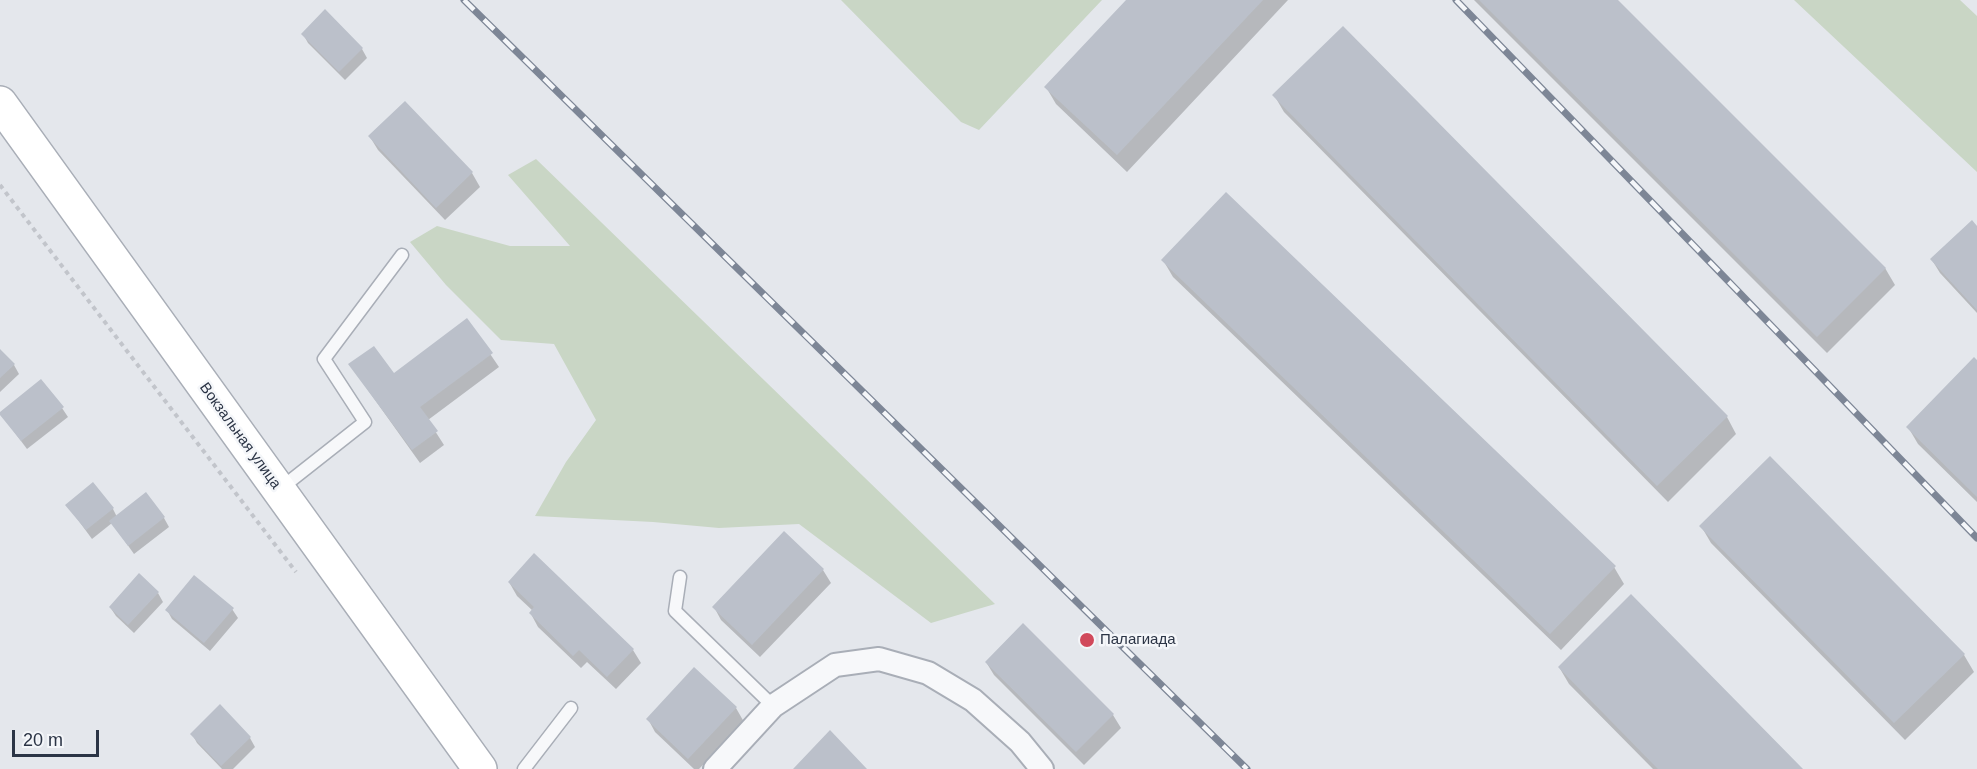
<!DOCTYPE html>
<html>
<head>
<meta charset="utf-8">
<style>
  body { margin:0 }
  #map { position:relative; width:1977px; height:769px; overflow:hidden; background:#e4e7ec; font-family:Helvetica,sans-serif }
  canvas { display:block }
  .scale { position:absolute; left:12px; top:730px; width:87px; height:27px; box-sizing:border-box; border:3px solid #2b3445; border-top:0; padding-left:8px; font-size:18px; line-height:21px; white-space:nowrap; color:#2b3445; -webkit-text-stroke:4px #f4f6f9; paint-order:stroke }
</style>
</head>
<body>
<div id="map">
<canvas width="1977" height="769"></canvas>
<div class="scale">20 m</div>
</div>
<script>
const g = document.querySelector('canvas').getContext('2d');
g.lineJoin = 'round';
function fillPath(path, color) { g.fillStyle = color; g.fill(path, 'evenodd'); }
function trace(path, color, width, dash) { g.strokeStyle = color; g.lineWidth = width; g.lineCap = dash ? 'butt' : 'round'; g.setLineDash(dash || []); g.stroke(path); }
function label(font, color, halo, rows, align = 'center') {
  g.font = font + ' Helvetica,sans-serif'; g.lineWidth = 5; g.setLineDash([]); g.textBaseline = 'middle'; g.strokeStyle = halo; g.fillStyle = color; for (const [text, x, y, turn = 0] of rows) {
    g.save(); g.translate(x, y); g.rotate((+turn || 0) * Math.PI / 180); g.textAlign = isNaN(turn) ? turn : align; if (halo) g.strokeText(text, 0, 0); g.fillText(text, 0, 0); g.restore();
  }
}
const green = new Path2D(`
  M841,0h261l-123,130 -18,-8z
  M1794,0h166l17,16v156z
  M536,159l459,445 -64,19 -132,-99 -80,4 -66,-6 -118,-6 31,-54 30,-42 -42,-76 -53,-4 -55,-55 -36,-43 27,-16 73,20h60l-62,-71z`);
const shadow = new Path2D(`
  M1128,0h160l-161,172 -71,-68 -10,-17z
  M1474,0h142l269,268 10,17 -68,68z
  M303,34l59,15 5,9 -22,22 -37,-37z
  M1274,95l453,322 9,17 -68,68 -384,-390z
  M405,103l67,70 8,14 -35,33 -67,-70 -8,-13z
  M1977,228v85l-37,-40 -8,-13z
  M1163,260l451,307 10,17 -63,66 -388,-373z
  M467,320l32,47 -71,53 16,25 -24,18 -70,-98 44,10z
  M0,351l14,14 5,9 -19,18z
  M1977,362v140l-59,-58 -10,-17z
  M62,408l6,9 -41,32 -27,-36z
  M67,505l46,4 4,8 47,1 5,9 -35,27 -22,-31 -20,16z
  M1701,526l263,129 10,17 -69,68 -194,-197z
  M784,533l39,37 8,13 -71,74 -39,-37 -7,-13z
  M509,582l124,68 8,13 -25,26 -29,-27 -6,6 -43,-41 -7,-13 2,-3 -16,-15z
  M158,593l5,9 -29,31 -18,-17 -6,-9z
  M232,609l6,9 -28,33 -38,-32 -5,-9z
  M986,662l127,53 8,13 -37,37 -90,-90z
  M1559,667l242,102h-148l-84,-85z
  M694,669l42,39 8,14 -45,47h-5l-39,-37 -7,-13z
  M220,707l30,31 5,9 -22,22h-11l-25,-26 -5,-9z`);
const building = new Path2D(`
  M1126,0h137l-146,155 -73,-68z
  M1479,0h139l268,268 -69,69z
  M325,9l38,39 -24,24 -38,-38z
  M1343,26l385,390 -71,70 -385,-391z
  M405,101l68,71 -37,36 -68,-72z
  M1226,192l390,374 -66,68 -389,-374z
  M1972,220l5,6v84l-47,-51z
  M467,318l26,35 -73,54 18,24 -26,19 -64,-86 26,-18 20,27z
  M0,349l15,15 -15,14z
  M1974,357l3,3v137l-71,-70z
  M41,379l23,28 -43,34 -21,-26v-3z
  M1770,456l195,198 -71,69 -195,-197z
  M93,482l21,26 -28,22 -21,-25z
  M146,492l19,25 -37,29 -19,-25z
  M784,531l40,38 -72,76 -40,-38z
  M534,553l100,96 -27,28 -28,-27 -6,6 -44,-43 5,-6 -26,-25z
  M139,573l20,19 -31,33 -19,-18z
  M194,575l40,33 -30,35 -39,-33z
  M1631,594l172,175h-145l-100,-102z
  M1023,623l91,91 -38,38 -91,-90z
  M694,667l43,40 -49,52 -42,-40z
  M220,704l31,33 -30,29 -31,-32z
  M830,730l37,39h-74z`);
const path = new Path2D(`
  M0,185l296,387`);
const service = new Path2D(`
  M280,489l85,-67 -41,-63 78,-104
  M680,577l-5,34 98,95
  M524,769l47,-61`);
const minor = new Path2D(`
  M715,769l58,-63 62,-41 44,-6 49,14 45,27 47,42 22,27`);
const secondary = new Path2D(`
  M0,103l480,666`);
const rail = new Path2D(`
  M464,0l783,769
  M1456,0l521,538`);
const markers = [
  [1087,640,8,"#d1495b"]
];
const streetNames = [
  ["Вокзальная улица",240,436,54]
];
const poiNames = [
  ["Палагиада",1100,640]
];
fillPath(green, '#c9d6c5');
fillPath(shadow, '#0003');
fillPath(building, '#bbc0ca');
trace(service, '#a9aeb7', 15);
trace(minor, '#a9aeb7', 26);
trace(secondary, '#a9aeb7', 36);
trace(path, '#c2c5cb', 4, [4.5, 4.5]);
trace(service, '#f7f8fa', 12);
trace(minor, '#f7f8fa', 22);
trace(secondary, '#fff', 33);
trace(rail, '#7d8696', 7);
trace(rail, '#f4f6f9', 4.5, [14]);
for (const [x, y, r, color] of markers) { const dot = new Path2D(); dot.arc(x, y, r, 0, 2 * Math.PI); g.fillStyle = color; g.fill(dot); trace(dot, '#f4f6f9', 2); }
label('15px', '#2b3445', '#f4f6f9', streetNames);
label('15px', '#2b3445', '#f4f6f9', poiNames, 'left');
</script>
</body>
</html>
